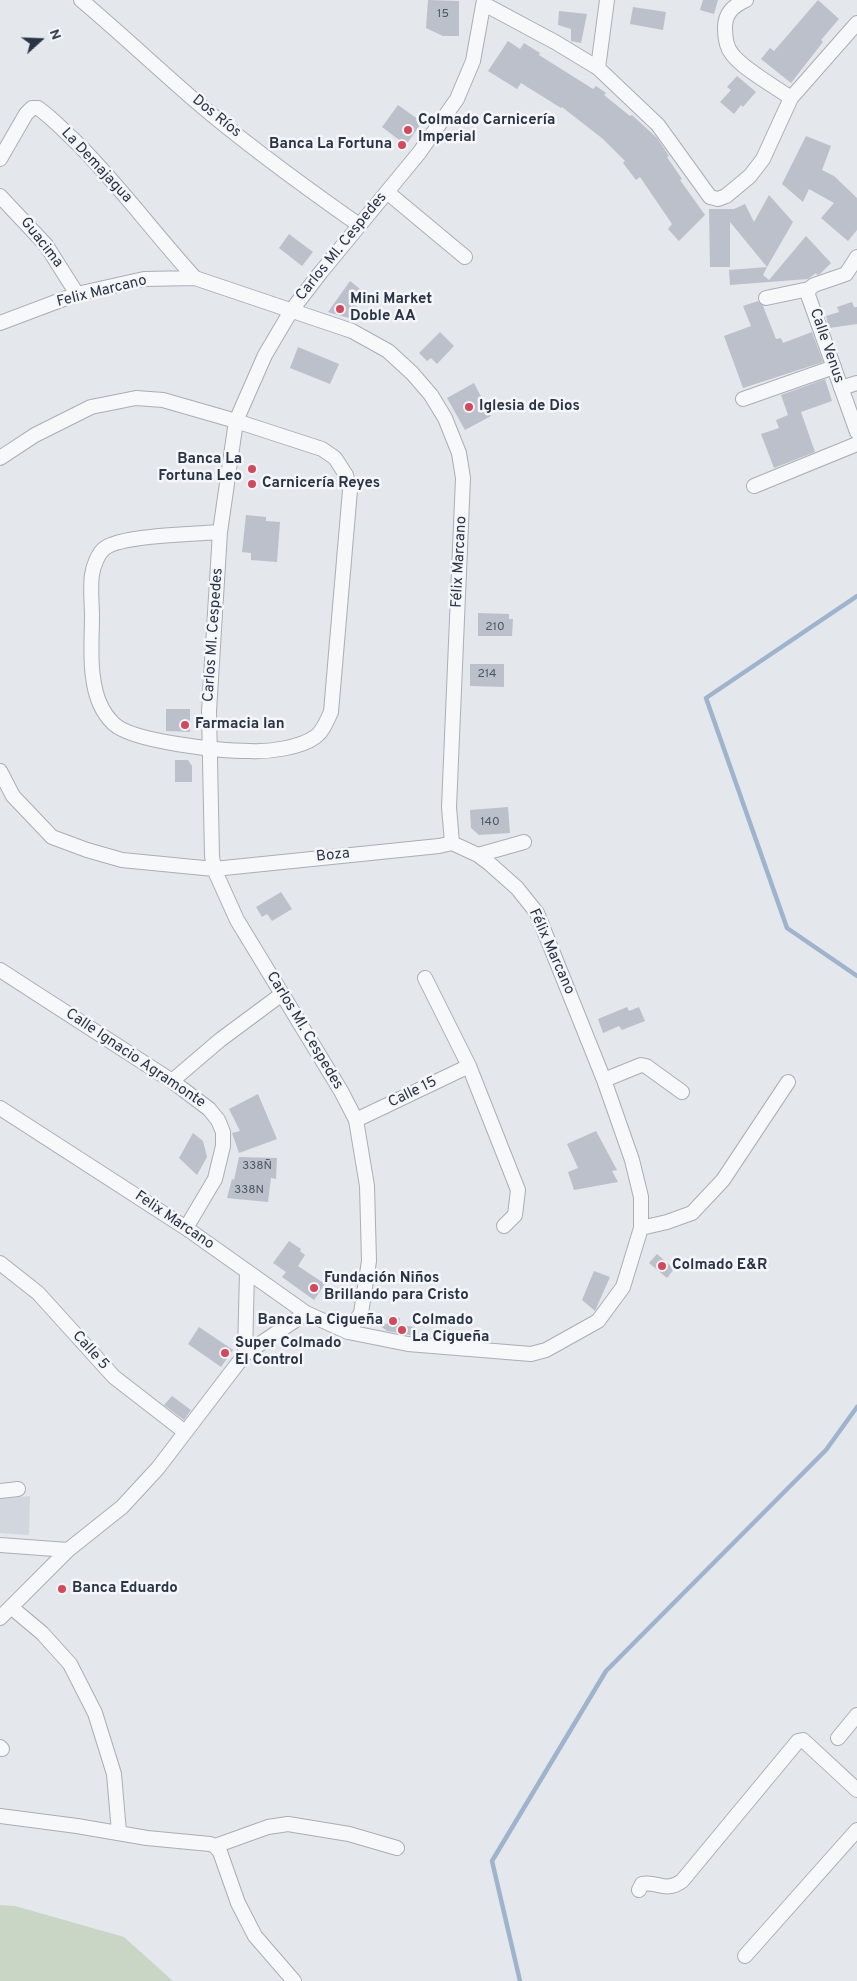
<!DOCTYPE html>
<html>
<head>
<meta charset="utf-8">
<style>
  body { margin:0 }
  #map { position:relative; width:857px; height:1981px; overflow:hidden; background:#e4e7ec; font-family:Overpass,sans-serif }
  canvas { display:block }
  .north { position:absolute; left:15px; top:15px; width:50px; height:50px; -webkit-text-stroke:4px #f4f6f9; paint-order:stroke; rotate:70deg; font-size:14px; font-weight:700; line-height:20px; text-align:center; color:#2b3445 }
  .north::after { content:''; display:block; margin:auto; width:18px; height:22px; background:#2b3445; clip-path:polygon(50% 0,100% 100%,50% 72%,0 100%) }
</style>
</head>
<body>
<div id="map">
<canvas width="857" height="1981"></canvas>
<div class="north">N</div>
</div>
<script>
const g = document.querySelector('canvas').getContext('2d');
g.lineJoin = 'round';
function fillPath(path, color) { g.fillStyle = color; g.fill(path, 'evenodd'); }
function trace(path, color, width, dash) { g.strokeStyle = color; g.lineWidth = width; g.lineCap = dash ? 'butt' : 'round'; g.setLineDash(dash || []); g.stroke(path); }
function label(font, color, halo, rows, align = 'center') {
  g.font = font + ' Overpass,sans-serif'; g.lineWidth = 5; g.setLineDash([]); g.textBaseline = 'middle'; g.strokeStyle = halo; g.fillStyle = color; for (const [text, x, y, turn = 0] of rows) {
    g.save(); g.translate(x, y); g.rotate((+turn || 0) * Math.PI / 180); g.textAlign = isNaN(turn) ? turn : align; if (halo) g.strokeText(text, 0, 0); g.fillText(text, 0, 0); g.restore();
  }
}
const built = new Path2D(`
  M30,1496l-1,39 -29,-2v-34z`);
const green = new Path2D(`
  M0,1905l15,1 109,31 49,44h-173z`);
const stream = new Path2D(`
  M857,596l-151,102 81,230 70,48
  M520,1981l-28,-120 114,-190 220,-221 31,-43`);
const building = new Path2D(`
  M428,0l31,1v35h-16l-17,-8z
  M703,0h15l-4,14 -14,-4z
  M818,0l21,19 -18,21 2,2 -32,41 -30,-24 9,-11 4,3z
  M633,7l33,5 -3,18 -33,-6z
  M559,11l28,3 -6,29 -10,-2v-12l-13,-4z
  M508,41l12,8 4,-6 16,10 -1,2 54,34 3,-3 10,7 -2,2 26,21 2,-1 25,23 12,18 -2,1 15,22 -2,1 25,35 -26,26 -11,-12 4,-5 -32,-47 -4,3 -13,-17 2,-2 -22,-22 -41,-32 -1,1 -40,-25 -4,6 -29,-18z
  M737,76l19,16 -13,15 -2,-2 -7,9 -14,-12 11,-12 -4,-3z
  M398,105l24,17 -16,23 -24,-18z
  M806,136l25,10 -9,24 12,6 23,22v32l-9,11 -27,-23 13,-15 -25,-14 -6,13 -21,-18z
  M769,195l24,27 -26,45 -37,-45v45h-20l-1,-58h25l11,-5 9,18z
  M289,234l24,18 -11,14 -23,-18z
  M806,236l25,27 -11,11 -3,1 -1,-2 -8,6 -78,6 -1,-15 38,-3 -4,8 6,5z
  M350,281l15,12 -16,25 -21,-6z
  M758,301l5,5 13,33 5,-1 2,5 29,-11 11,30 -80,26 -19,-52 27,-10 -8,-20z
  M852,302l2,5h3v17l-28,4 -3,-12 13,-4 -2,-5z
  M440,332l14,14 -17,18 -6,-6 -4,3 -8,-8z
  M298,347l41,17 -9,20 -40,-16z
  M825,379l7,22 -31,11 14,40 -41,16 -13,-34 18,-6 -3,-8 12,-5 -7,-20z
  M474,383l17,33 -26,14 -18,-32z
  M246,515l20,2v4l14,1 -3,40 -26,-2v-7l-9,-1z
  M478,613l31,1v5h4l-1,17h-34z
  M470,664h34v23l-34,-1z
  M166,709h24v23l-24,-1z
  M175,760h13l4,6v16h-17z
  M508,807l2,26 -31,2 -8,-7 -1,-18z
  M281,892l11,17 -20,12 -5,-7 -5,3 -6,-10z
  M627,1007l2,4 10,-4 6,14 -23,9 -3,-4 -16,7 -5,-14z
  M258,1094l19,45 -38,14 -7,-20 8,-2 -11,-22z
  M596,1131l21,39 -5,1 6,11 -44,8 -6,-18 10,-4 -11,-24z
  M193,1133l10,8 4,16 -10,18 -18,-17z
  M239,1157l38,1 -1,21 -5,-1 -3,24 -41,-4 5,-19 2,1z
  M289,1241l12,8 -1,2 5,4 -7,11 27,18 -11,16 -32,-23 4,-5 -13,-9z
  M657,1254l17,15 -7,9 -18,-15z
  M594,1271l16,6 -15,34 -13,-11z
  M388,1316l12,2 -1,7 16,2v9l-28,-5 -12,-9 12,2z
  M199,1327l34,23 -12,17 -33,-23z
  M172,1396l19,14 -7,10 -20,-15z`);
const street = new Path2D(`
  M81,0c38,32 74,66 111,98 53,46 110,87 167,127
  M746,0c-13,6 -21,13 -21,28 0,9 1,19 7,26 11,15 42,32 59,44
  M484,4l71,38 43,26 60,57 52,72 8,2 8,-3 24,-20 13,-17 28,-61 66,-75
  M598,68l9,-68
  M0,159l26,-45 6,-6h6c13,9 24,21 35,31 44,43 80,93 122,139
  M387,192l78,65
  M0,196l46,49 31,49
  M857,257l-11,17 -32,11 -5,4 -1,6 49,137
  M766,298l43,-9
  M0,323l77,-29 67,-15 51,-1 157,53 36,20 24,22 19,22 14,23 14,35 4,25 -14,329 3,36
  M841,388l16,-5
  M743,399l91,-32
  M0,458l35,-23 56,-28 45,-9 27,2 73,21 86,28 13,9 11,17 4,15 -19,222c-4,8 -8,20 -16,25 -15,11 -47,15 -65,14 -28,0 -117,-9 -136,-27 -13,-12 -19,-30 -21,-47 -3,-19 -1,-41 -1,-61 0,-13 -2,-28 0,-41 1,-8 6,-22 13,-27 17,-13 92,-14 115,-16
  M754,486l103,-42
  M0,771l13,25 39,41 35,13 35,10 92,9 225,-23 13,-3
  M478,855l46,-13
  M0,970l172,111 37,28 9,11 5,12v14l-8,33 -29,49
  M425,978l44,88 49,124 -3,25 -11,11
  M604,1080l37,-15 5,1 36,26
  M172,1081l48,-41 62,-46
  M0,1108l186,120 120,85 42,19 60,12 123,10 15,-4 52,-29 25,-34 18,-59v-31l-9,-37 -28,-80 -67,-167 -20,-25 -27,-24 -12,-9 -26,-12
  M356,1120l113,-54
  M641,1228l26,-6 25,-9 31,-33 65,-98
  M0,1263l38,30 76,84 71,55
  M348,1332l13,-19 8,-52 -2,-75 -11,-66 -15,-29 -104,-171 -23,-51 -2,-13 -3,-145 11,-179 16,-111 29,-66 26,-44 30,-39 98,-119 38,-54 16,-38 11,-61
  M245,1354l2,-82
  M0,1491l18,-2
  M0,1545l68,5
  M11,1607l31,26 28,31 25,49 19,61 5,58
  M0,1618l68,-68 54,-43 36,-39 87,-114 61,-41
  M838,1738l19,-23
  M0,1747l2,2
  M0,1816l77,10 70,12 63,6 5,2
  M215,1846l53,-19 20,-3 61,10 48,14
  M215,1846l5,6 18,51 17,33 39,45
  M639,1890l3,-6c16,-3 23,9 40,-3l116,-140 5,-1 54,50
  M745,1956l112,-126`);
const markers = [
  [408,130,5,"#d1495b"],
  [402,145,5,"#d1495b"],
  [340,309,5,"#d1495b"],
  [469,407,5,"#d1495b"],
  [252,469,5,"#d1495b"],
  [252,484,5,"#d1495b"],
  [185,725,5,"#d1495b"],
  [662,1266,5,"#d1495b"],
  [314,1288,5,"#d1495b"],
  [393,1321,5,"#d1495b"],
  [402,1330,5,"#d1495b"],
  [225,1353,5,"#d1495b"],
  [62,1589,5,"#d1495b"]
];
const numberNames = [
  ["15",443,15],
  ["210",495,628],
  ["214",487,675],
  ["140",490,823],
  ["338Ñ",257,1167],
  ["338N",249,1191]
];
const streetNames = [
  ["Dos Ríos",216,117,39],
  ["La Demajagua",96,166,47],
  ["Guacima",41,243,52],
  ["Carlos Ml. Cespedes",342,247,-51],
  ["Felix Marcano",102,292,-14],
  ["Calle Venus",826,346,71],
  ["Félix Marcano",460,562,-87],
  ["Carlos Ml. Cespedes",214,635,-86],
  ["Boza",333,856,-6],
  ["Félix Marcano",551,952,66],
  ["Carlos Ml. Cespedes",304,1031,59],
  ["Calle Ignacio Agramonte",135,1059,34],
  ["Calle 15",413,1093,-26],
  ["Felix Marcano",174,1221,34],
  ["Calle 5",90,1351,48]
];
const poiNames = [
  ["Colmado Carnicería",418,121],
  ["Imperial",418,138],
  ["Banca La Fortuna",392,145,"right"],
  ["Mini Market",350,300],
  ["Doble AA",350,317],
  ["Iglesia de Dios",479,407],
  ["Banca La",242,460,"right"],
  ["Fortuna Leo",242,477,"right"],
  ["Carnicería Reyes",262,484],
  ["Farmacia Ian",195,725],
  ["Colmado E&R",672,1266],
  ["Fundación Niños",324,1279],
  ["Brillando para Cristo",324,1296],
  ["Banca La Cigueña",383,1321,"right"],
  ["Colmado",412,1321],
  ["La Cigueña",412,1338],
  ["Super Colmado",235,1344],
  ["El Control",235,1361],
  ["Banca Eduardo",72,1589]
];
fillPath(built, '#d2d6de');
fillPath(green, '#c9d6c5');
trace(stream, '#9fb4cc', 4.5);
fillPath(building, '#bbc0ca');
trace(street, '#a9aeb7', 16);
trace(street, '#f7f8fa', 14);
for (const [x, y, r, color] of markers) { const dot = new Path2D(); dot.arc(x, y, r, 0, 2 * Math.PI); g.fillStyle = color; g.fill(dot); trace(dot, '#f4f6f9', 2); }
label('12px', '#4f5766', null, numberNames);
label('15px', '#2b3445', '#f4f6f9', streetNames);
label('bold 15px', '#2b3445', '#f4f6f9', poiNames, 'left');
</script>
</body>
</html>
